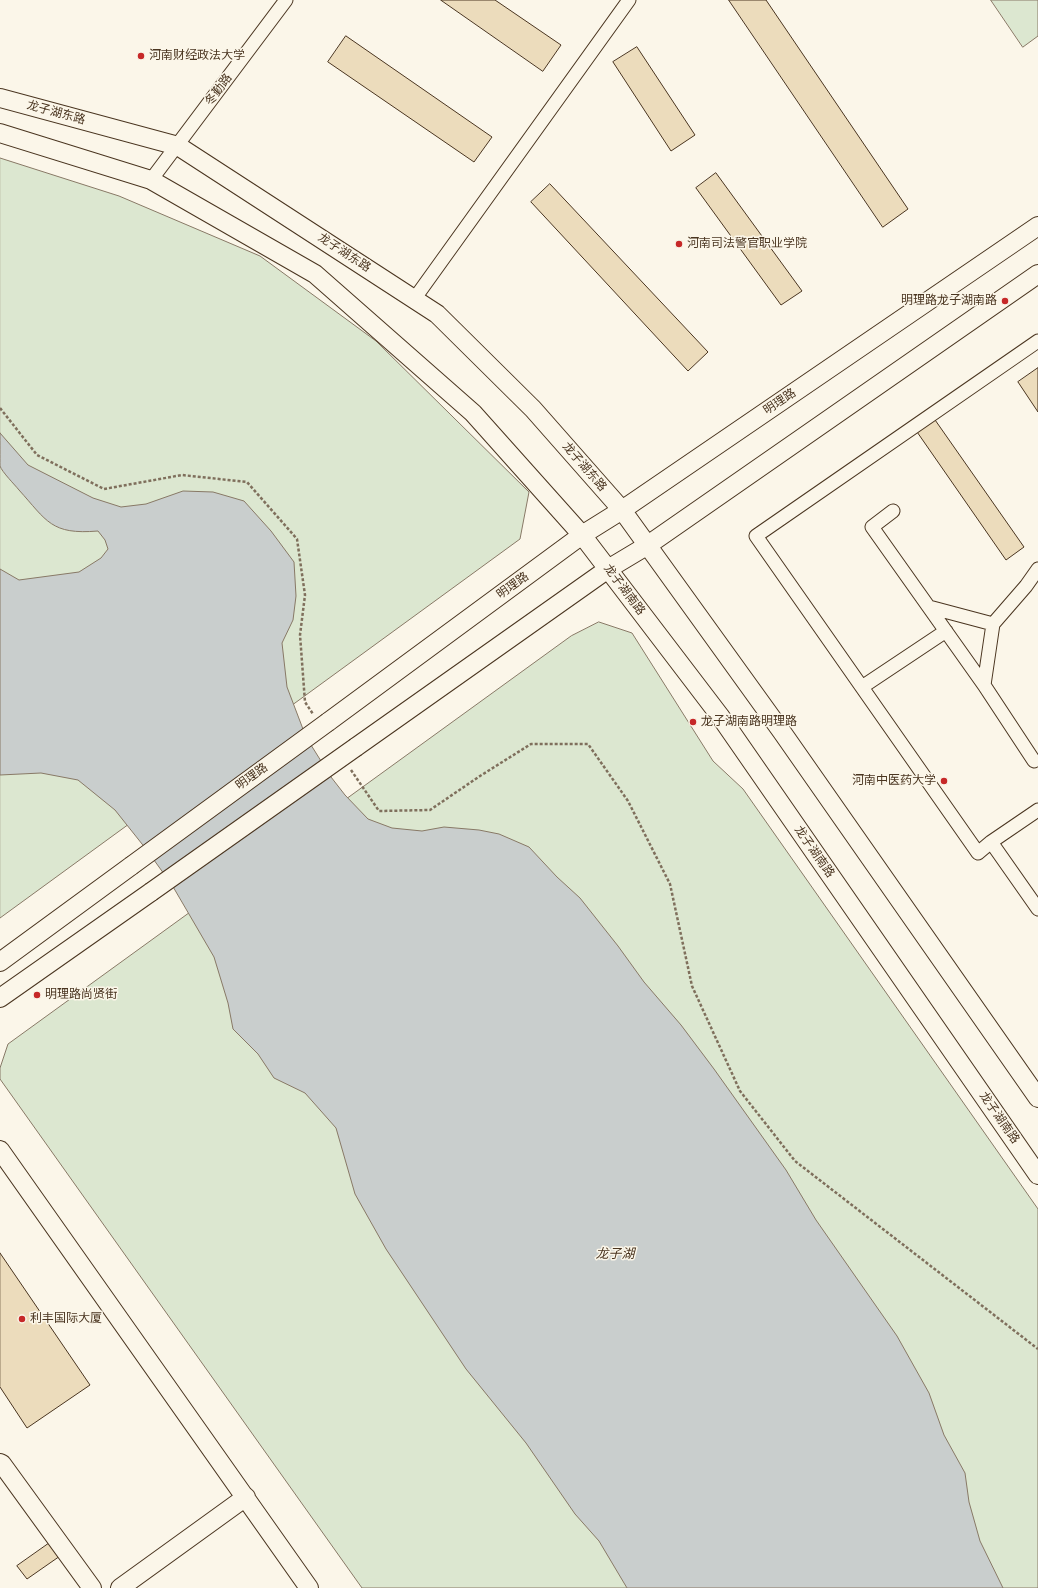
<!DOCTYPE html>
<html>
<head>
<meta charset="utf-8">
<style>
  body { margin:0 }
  canvas { display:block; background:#fbf6e9 }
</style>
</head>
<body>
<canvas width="1038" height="1588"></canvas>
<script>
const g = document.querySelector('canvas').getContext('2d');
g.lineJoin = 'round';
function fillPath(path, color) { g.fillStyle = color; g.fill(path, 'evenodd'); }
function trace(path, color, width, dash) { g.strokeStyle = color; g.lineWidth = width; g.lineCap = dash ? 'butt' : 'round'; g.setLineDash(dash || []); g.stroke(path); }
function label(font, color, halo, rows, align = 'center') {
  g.font = font + ' "DM Sans","Noto Sans SC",sans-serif'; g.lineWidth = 3; g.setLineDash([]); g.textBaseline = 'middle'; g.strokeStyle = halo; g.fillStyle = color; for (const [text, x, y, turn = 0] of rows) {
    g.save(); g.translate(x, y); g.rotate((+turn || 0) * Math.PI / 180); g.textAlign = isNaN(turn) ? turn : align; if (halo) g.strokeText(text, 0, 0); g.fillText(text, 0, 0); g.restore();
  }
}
const green = new Path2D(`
  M991,0h47v36l-15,11z
  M0,158l119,38 141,60 116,85 153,151 -9,47 -520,379z
  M599,622l33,11 81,128 30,28 295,420v379h-676l-362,-509v-11l8,-24 563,-408z`);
const water = new Path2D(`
  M0,433l28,32 65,33 28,9 25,-3 37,-13 30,1 31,9 27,30 23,31 2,34 -3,24 -11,23 5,44 19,50 25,40 14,18 23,24 24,9 30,3 22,-4 35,3 20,4 30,13 28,30 23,21 38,48 26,36 37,43 33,44 72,101 30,50 81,116 32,57 15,42 21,38 4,29 11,39 23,47h-376l-28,-47 -24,-27 -49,-71 -60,-74 -80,-120 -31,-55 -19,-66 -31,-35 -31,-15 -16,-24 -25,-25 -5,-26 -14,-46 -42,-72 -26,-36 -31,-39 -37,-30 -37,-7 -41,2v-206l19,11 60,-8 22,-14 7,-9 -3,-9 -7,-9c-47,4 -51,-10 -79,-41 -4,-5 -17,-18 -19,-24 0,-8 0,-24 0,-33z`);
const building = new Path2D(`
  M441,0h54l66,45 -18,26z
  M729,0h37l142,209 -25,18z
  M346,36l146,101 -18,25 -146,-100z
  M637,47l58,88 -24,16 -58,-89z
  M716,173l86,118 -21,14 -85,-117z
  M550,184l158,168 -20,19 -157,-169z
  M1038,368v44l-20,-30z
  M933,417l91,130 -18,13 -91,-131z
  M0,1253l90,132 -63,43 -27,-41z
  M51,1542l9,14 -33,23 -10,-13z`);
const path = new Path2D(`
  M0,408l37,47 67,34 78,-14 65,7 50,57 8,56 -5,40 5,67 8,12
  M351,770l28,41 51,-1 50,-34 51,-32h57l40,57 42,83 22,102 48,105 55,70 243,188`);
const street = new Path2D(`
  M151,180l135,-180
  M415,298l214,-298
  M1038,341l-282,195 222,317 13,-11 47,67
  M893,511l-21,16 112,158
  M929,607l64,17
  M862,687l84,-56
  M1034,761l-50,-76 9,-61 33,-38 12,-17
  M991,842l47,-32`);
const secondary = new Path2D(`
  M0,98l178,48 259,168 96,95 89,101 160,222 256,366
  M0,133l151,47 164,94 158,139 109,122 138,181 318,459
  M328,722l254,-187 40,-25 416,-284
  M356,747l252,-178 40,-24 390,-271
  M0,962l131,-96
  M0,998l151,-106
  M0,1150l309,438
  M0,1463l2,1 90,124
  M120,1588l126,-91`);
const secondaryBridge = new Path2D(`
  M131,866l197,-144
  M151,892l205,-145`);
const markers = [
  [141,56,4,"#c62828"],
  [679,244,4,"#c62828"],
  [1005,301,4,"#c62828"],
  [693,722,4,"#c62828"],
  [944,781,4,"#c62828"],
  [37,995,4,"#c62828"],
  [22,1319,4,"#c62828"]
];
const poiNames = [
  ["河南财经政法大学",149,56],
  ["河南司法警官职业学院",687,244],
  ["明理路龙子湖南路",997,301,"right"],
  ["龙子湖南路明理路",701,722],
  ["河南中医药大学",936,781,"right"],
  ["明理路尚贤街",45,995],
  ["利丰国际大厦",30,1319]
];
const streetNames = [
  ["冬勤路",219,90,-53],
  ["龙子湖东路",56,113,15],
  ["龙子湖东路",344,253,33],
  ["明理路",780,402,-34],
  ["龙子湖东路",584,467,49],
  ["明理路",513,586,-36],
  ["龙子湖南路",624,590,53],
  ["明理路",252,777,-36],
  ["龙子湖南路",814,852,55],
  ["龙子湖南路",999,1118,55]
];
const waterNames = [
  ["龙子湖",615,1255]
];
fillPath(green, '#dce7d0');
trace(green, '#887966', 1);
fillPath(water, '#c9cecd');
trace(water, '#887966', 1);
fillPath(building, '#ecdcbc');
trace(building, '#4a3520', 1);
trace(street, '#4a3520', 15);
trace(secondary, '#4a3520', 20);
trace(path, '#7f6f5c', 2.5, [3, 2]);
trace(street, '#fbf6e9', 13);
trace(secondary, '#fbf6e9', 18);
trace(secondaryBridge, '#4a3520', 20, []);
trace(secondaryBridge, '#fbf6e9', 18);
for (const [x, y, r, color] of markers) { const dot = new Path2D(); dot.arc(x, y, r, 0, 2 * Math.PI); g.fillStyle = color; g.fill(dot); trace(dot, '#fbf6e9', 1.5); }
label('12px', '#4a3520', '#fbf6e9', poiNames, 'left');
label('12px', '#4a3520', '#fbf6e9', streetNames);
label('italic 13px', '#4a3520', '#fbf6e9', waterNames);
</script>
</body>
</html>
